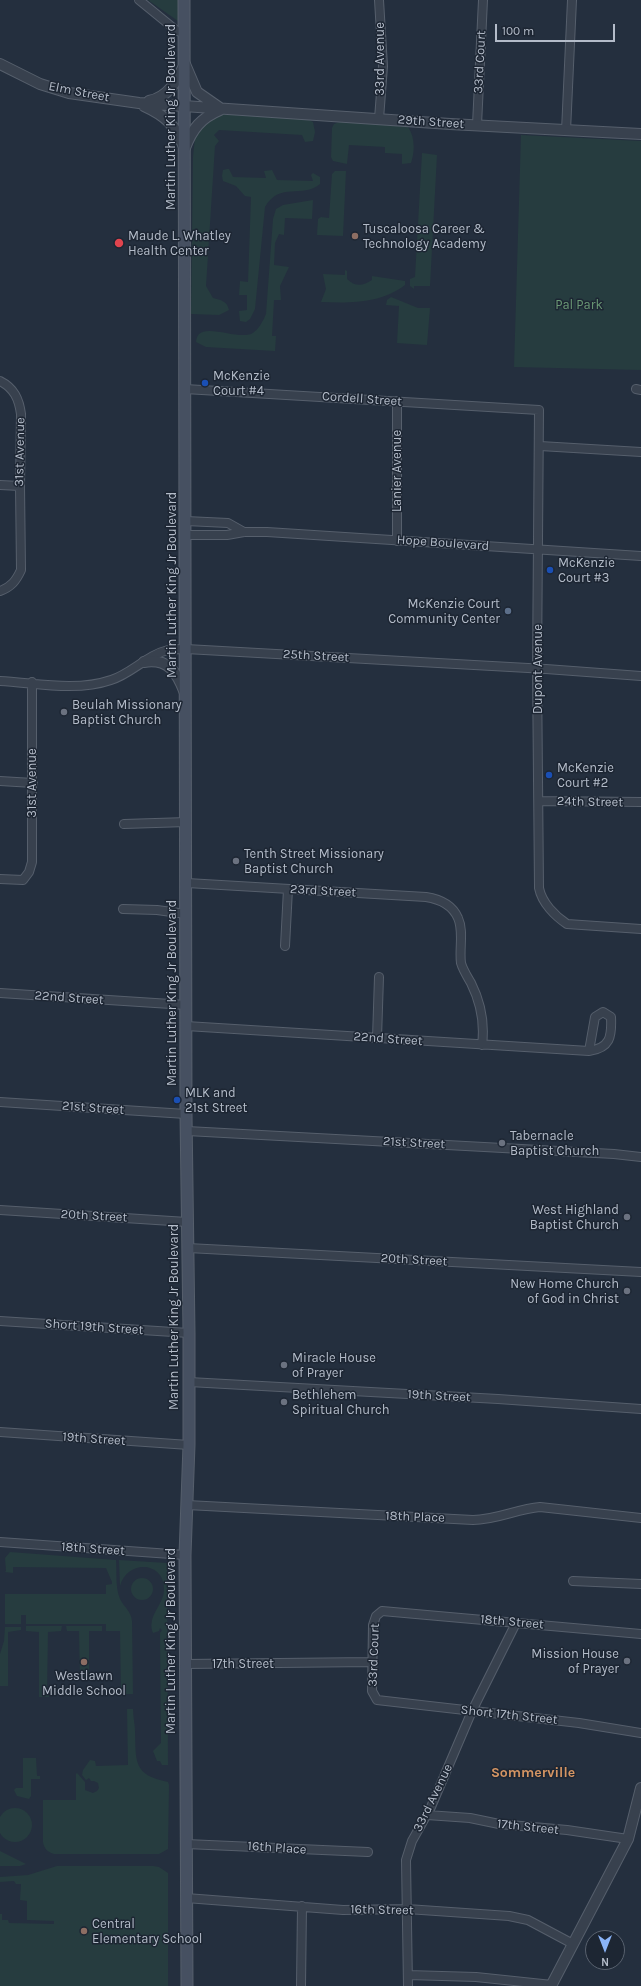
<!DOCTYPE html>
<html>
<head>
<meta charset="utf-8">
<style>
  body { margin:0 }
  #map { position:relative; width:641px; height:1986px; overflow:hidden; background:#242f3e; font-family:Karla,sans-serif }
  canvas { display:block }
  .north { position:absolute; left:585px; top:1930px; width:40px; height:40px; box-sizing:border-box; background:#1d2633; border:1px solid #59626f; border-radius:50%; rotate:180deg; font-size:11px; font-weight:700; line-height:16px; text-align:center; color:#b4bcc9 }
  .north::after { content:''; display:block; margin:auto; width:14px; height:18px; background:#8ab4f8; clip-path:polygon(50% 0,100% 100%,50% 72%,0 100%) }
  .scale { position:absolute; left:495px; top:24px; width:120px; height:18px; box-sizing:border-box; border:2px solid #b4bcc9; border-top:0; padding-left:5px; font-size:12px; line-height:14px; white-space:nowrap; color:#b4bcc9; -webkit-text-stroke:3px #1d2633; paint-order:stroke }
</style>
</head>
<body>
<div id="map">
<canvas width="641" height="1986"></canvas>
<div class="north">N</div>
<div class="scale">100 m</div>
</div>
<script>
const g = document.querySelector('canvas').getContext('2d');
g.lineJoin = 'round';
function fillPath(path, color) { g.fillStyle = color; g.fill(path, 'evenodd'); }
function trace(path, color, width, dash) { g.strokeStyle = color; g.lineWidth = width; g.lineCap = dash ? 'butt' : 'round'; g.setLineDash(dash || []); g.stroke(path); }
function label(font, color, halo, rows, align = 'center') {
  g.font = font + ' Karla,sans-serif'; g.lineWidth = 3; g.setLineDash([]); g.textBaseline = 'middle'; g.strokeStyle = halo; g.fillStyle = color; for (const [text, x, y, turn = 0] of rows) {
    g.save(); g.translate(x, y); g.rotate((+turn || 0) * Math.PI / 180); g.textAlign = isNaN(turn) ? turn : align; if (halo) g.strokeText(text, 0, 0); g.fillText(text, 0, 0); g.restore();
  }
}
const green = new Path2D(`
  M148,0h30v21z
  M218,114l89,5 6,3 2,10 -2,9 -8,1 -3,-7 -83,-5 -5,5 5,6 -4,5 -9,140 7,12c8,2 14,3 16,12l-10,5 -28,-1 2,-157c3,-25 1,-30 25,-43z
  M342,121l66,6c7,10 7,24 3,36l-9,1v-10l-17,-1v-6l-36,-2 -2,19 -14,-3 -2,-4 1,-29 2,-4z
  M521,135l120,6v229l-127,-3z
  M422,153l15,2 -7,131h-16v3l-4,-3v-7l5,-2z
  M227,169h2l4,8 33,1 -2,-7 8,-1 5,10 36,1 -2,-6 2,-2 7,4v7c-18,15 -40,-3 -55,23l-10,102 -5,10 -4,3 -6,-1 -1,-10 8,-1v-15h-8l1,-14 8,1 3,-85 -6,-1 -9,-10 -13,-5 -1,-5 1,-6z
  M335,171h11l-3,65 -26,-1 1,-16 3,-2 8,1 3,-44z
  M313,200l-1,19 -27,-1 -1,17 -5,-1 -4,9 -1,22 15,2 -9,19 1,14h-7l-2,36h4l-1,15 -69,-4 -10,-5c0,-2 1,-6 3,-8 9,-9 39,5 52,0 7,-3 12,-13 15,-20l7,-95 3,-10 7,-4z
  M345,270l2,1v8c8,8 16,7 25,1v-4l33,5v4c-25,19 -55,18 -84,17l5,-13 -3,-15 22,1z
  M391,297l27,11h12l-3,37 -30,-2 2,-37 -13,-1 1,-5z
  M10,1552l106,8c1,12 -1,27 4,39 4,8 11,12 12,22l1,73h-12l-1,-63h-14v-7h-80v-9h-5v9h-16v-30h101v-9l6,-1v-2l-6,-14 -93,-1v6l-8,-1 1,-1 -1,-13z
  M119,1560l48,3 1,202h-6l-2,-4h-3l-4,-10 8,-8 -1,-110 2,-3 -2,-2 -1,3 -6,2c-7,-17 11,-28 11,-43 1,-29 -37,-31 -44,-4z
  M131 1589a11 11 0 1 1 22 0a11 11 0 1 1-22 0Z
  M26,1626h36l-1,5 -13,1 -1,62h2v3h-10v-65l-13,-1z
  M66,1626h36v5h-13v48h-9l-1,-48h-12z
  M5,1627h16v3l-13,2v54h-8v-32l4,-13z
  M127,1709h6c0,8 2,15 2,22 1,31 -2,44 33,51l1,3 -1,64 -9,5h-105c-6,-2 -10,-5 -11,-12v-42h33v-26l1,-1 8,9v8l8,3 4,-2 2,-3 -1,-5 -4,-2h-3l-2,-3 -3,2 -4,-5 1,-5 7,-10 5,1 1,5 32,-1z
  M23,1758h13l1,18h3v3h-9v17l-2,3 -12,-3 -3,-6 2,-2h7z
  M-2 1825a17 17 0 1 1 34 0a17 17 0 1 1-34 0Z
  M0,1851l26,13 -6,2h-20z
  M57,1866h96l6,1 9,6v113h-168v-72h2v6h6l1,3 45,1v-3l-27,-1v-19l-7,-1 1,-16h-5l-2,-3 -14,1v-5l28,-2z`);
const minor = new Path2D(`
  M139,0l38,31 7,2
  M379,0l4,66 -4,53
  M477,125l6,-125
  M566,131l6,-131
  M0,381c14,7 19,18 21,33l-1,72 1,84c-5,11 -10,17 -21,21
  M185,389l354,21 -2,259 2,219c3,15 16,28 28,36l74,5
  M636,389l5,1
  M540,446l101,6
  M0,485l20,1
  M186,521l42,2 16,9
  M186,535h41l17,-3h23l374,24
  M397,541v-140
  M0,681c36,2 76,11 111,-1 20,-6 36,-25 57,-30 6,-1 12,-1 18,-1l360,20 95,7
  M0,781l33,2
  M539,801l102,1
  M124,824l63,-2
  M0,879l23,1 6,-8 3,-10v-180
  M187,883l239,14c13,2 26,7 32,21 6,13 1,31 3,45 2,7 6,13 10,20 10,20 14,39 11,62
  M123,909l34,1 29,4
  M285,946l3,-57
  M0,993l186,12
  M603,1012l8,5c1,20 -1,31 -22,34l6,-34z
  M186,1026l403,25
  M377,1038l2,-61
  M0,1102l186,12
  M187,1131l427,23 27,3
  M0,1210l187,12
  M188,1248l453,24
  M0,1321l189,12
  M189,1382l309,17 143,10
  M0,1432l189,13
  M187,1505l286,15c23,0 44,-11 67,-13l101,11
  M0,1542l185,13
  M573,1581l68,3
  M641,1634l-259,-23 -6,5 -3,9 -1,66 5,9 202,23 62,10
  M185,1664l187,-2
  M427,1815l43,3 29,6 68,6 61,9
  M186,1844l182,8
  M186,1898l157,12 64,-1 102,7 19,4 45,24
  M408,1975l68,2 76,8
  M301,1986l1,-80
  M408,1986l-2,-126 6,-19 19,-34 41,-96 44,-88`);
const tertiary = new Path2D(`
  M0,64l40,20 29,9 70,10 311,21 191,10
  M185,64l12,28 23,16
  M149,101c20,-4 28,-21 36,-37
  M144,106c22,10 31,19 40,41
  M185,148c7,-19 16,-30 35,-38
  M144,662c24,-4 33,10 41,31
  M551,1986l77,-147 13,-51`);
const secondary = new Path2D(`
  M184,0l2,1114 3,219v112l-4,110 2,431`);
const markers = [
  [355,236,4,"#8d6e63"],
  [119,243,5,"#e0444e"],
  [205,383,4,"#1a4fb4"],
  [550,570,4,"#1a4fb4"],
  [508,611,4,"#5c6f8a"],
  [64,712,4,"#6b7280"],
  [549,775,4,"#1a4fb4"],
  [236,861,4,"#6b7280"],
  [177,1100,4,"#1a4fb4"],
  [502,1143,4,"#6b7280"],
  [627,1217,4,"#6b7280"],
  [627,1291,4,"#6b7280"],
  [284,1365,4,"#6b7280"],
  [284,1402,4,"#6b7280"],
  [627,1661,4,"#6b7280"],
  [84,1662,4,"#8d6e63"],
  [84,1931,4,"#8d6e63"]
];
const streetNames = [
  ["33rd Avenue",380,59,-90],
  ["33rd Court",480,62,-87],
  ["Elm Street",79,92,11],
  ["Martin Luther King Jr Boulevard",171,117,-90],
  ["29th Street",431,122,4],
  ["Cordell Street",362,399,4],
  ["31st Avenue",20,452,-89],
  ["Lanier Avenue",397,471,-90],
  ["Hope Boulevard",443,543,4],
  ["Martin Luther King Jr Boulevard",172,585,-90],
  ["25th Street",316,656,3],
  ["Dupont Avenue",538,669,-90],
  ["31st Avenue",32,783,-90],
  ["24th Street",590,802,1],
  ["23rd Street",323,891,3],
  ["Martin Luther King Jr Boulevard",172,993,-90],
  ["22nd Street",69,998,4],
  ["22nd Street",388,1039,4],
  ["21st Street",93,1108,4],
  ["21st Street",414,1143,3],
  ["20th Street",94,1216,3],
  ["20th Street",414,1260,3],
  ["Martin Luther King Jr Boulevard",174,1317,-90],
  ["Short 19th Street",94,1327,4],
  ["19th Street",439,1396,3],
  ["19th Street",94,1439,4],
  ["18th Place",415,1517,2],
  ["18th Street",93,1549,4],
  ["18th Street",512,1622,5],
  ["Martin Luther King Jr Boulevard",171,1641,-90],
  ["33rd Court",374,1655,-88],
  ["17th Street",243,1664],
  ["Short 17th Street",509,1715,6],
  ["33rd Avenue",433,1798,-64],
  ["17th Street",528,1827,6],
  ["16th Place",277,1848,4],
  ["16th Street",382,1910,1]
];
const poiNames = [
  ["Tuscaloosa Career &",363,229],
  ["Technology Academy",363,244],
  ["Maude L. Whatley",128,236],
  ["Health Center",128,251],
  ["McKenzie",213,376],
  ["Court #4",213,391],
  ["McKenzie",558,563],
  ["Court #3",558,578],
  ["McKenzie Court",500,604,"right"],
  ["Community Center",500,619,"right"],
  ["Beulah Missionary",72,705],
  ["Baptist Church",72,720],
  ["McKenzie",557,768],
  ["Court #2",557,783],
  ["Tenth Street Missionary",244,854],
  ["Baptist Church",244,869],
  ["MLK and",185,1093],
  ["21st Street",185,1108],
  ["Tabernacle",510,1136],
  ["Baptist Church",510,1151],
  ["West Highland",619,1210,"right"],
  ["Baptist Church",619,1225,"right"],
  ["New Home Church",619,1284,"right"],
  ["of God in Christ",619,1299,"right"],
  ["Miracle House",292,1358],
  ["of Prayer",292,1373],
  ["Bethlehem",292,1395],
  ["Spiritual Church",292,1410],
  ["Mission House",619,1654,"right"],
  ["of Prayer",619,1669,"right"],
  ["Westlawn",84,1676,"center"],
  ["Middle School",84,1691,"center"],
  ["Central",92,1924],
  ["Elementary School",92,1939]
];
const parkNames = [
  ["Pal Park",579,305]
];
const neighbourhoodNames = [
  ["Sommerville",533,1773]
];
fillPath(green, '#263c3f');
trace(minor, '#565f6c', 10);
trace(tertiary, '#565f6c', 12);
trace(secondary, '#565f6c', 13);
trace(minor, '#38414e', 8);
trace(tertiary, '#38414e', 10);
trace(secondary, '#465061', 11);
for (const [x, y, r, color] of markers) { const dot = new Path2D(); dot.arc(x, y, r, 0, 2 * Math.PI); g.fillStyle = color; g.fill(dot); trace(dot, '#1d2633', 1.5); }
label('13px', '#b4bcc9', '#1d2633', streetNames);
label('13px', '#b4bcc9', '#1d2633', poiNames, 'left');
label('13px', '#6b9a76', '#1d2633', parkNames);
label('bold 14px', '#d59563', '#1d2633', neighbourhoodNames);
</script>
</body>
</html>
